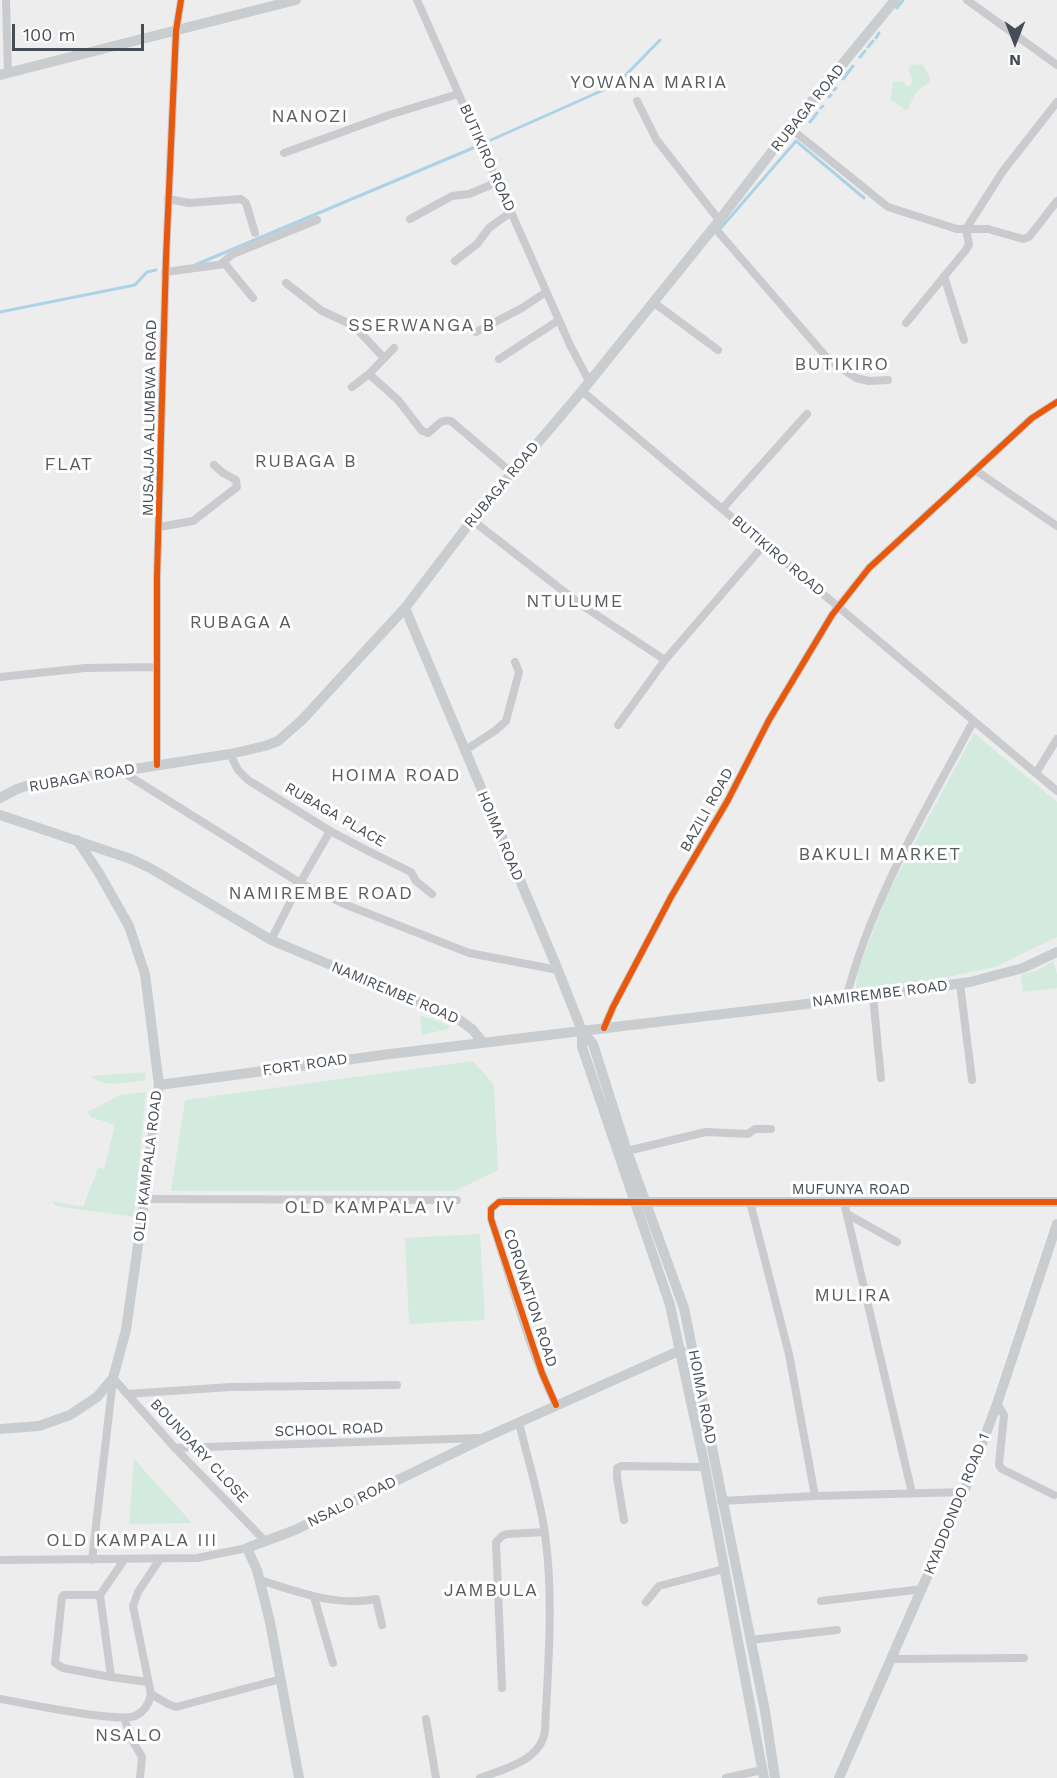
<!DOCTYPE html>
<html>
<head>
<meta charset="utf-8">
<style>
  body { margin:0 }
  #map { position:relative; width:1057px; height:1778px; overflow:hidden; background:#eeeded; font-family:"Work Sans",sans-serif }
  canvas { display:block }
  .north { position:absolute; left:985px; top:12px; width:60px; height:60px; -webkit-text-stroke:4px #fff; paint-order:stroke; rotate:180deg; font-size:16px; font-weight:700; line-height:24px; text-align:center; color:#464d57 }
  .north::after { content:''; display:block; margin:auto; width:21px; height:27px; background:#464d57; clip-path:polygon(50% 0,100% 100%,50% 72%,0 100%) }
  .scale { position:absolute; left:12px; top:24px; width:132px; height:27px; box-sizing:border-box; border:3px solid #464d57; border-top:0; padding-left:8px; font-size:18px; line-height:21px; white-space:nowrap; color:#464d57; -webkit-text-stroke:4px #fff; paint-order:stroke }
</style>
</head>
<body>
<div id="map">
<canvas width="1057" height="1778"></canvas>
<div class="north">N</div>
<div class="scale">100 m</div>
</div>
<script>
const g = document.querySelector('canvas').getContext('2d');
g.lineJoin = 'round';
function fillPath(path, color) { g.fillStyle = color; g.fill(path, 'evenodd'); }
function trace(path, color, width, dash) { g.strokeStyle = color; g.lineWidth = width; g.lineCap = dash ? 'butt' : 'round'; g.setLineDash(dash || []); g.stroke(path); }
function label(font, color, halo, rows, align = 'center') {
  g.font = font + ' "Work Sans",sans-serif'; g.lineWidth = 6; g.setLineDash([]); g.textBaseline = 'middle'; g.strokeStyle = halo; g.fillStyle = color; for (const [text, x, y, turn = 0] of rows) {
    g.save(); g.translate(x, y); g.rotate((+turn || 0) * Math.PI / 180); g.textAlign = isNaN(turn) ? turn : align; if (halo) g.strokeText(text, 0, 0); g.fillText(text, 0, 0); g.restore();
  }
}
const green = new Path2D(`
  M922,64c15,22 6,15 -5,28 -4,5 -7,14 -10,19l-17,-12 3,-17 9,-1 6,6 3,-2 1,-6 -4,-9 4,-5z
  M974,733l83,69v135l-62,30 -62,13 -77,9 1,-15 30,-80z
  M1053,961l4,13v14l-34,4 -2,-17 18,-5z
  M420,1015l26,9 3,3 -1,2 -26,6z
  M473,1061l21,24 4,85 -43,21h-284l14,-91z
  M146,1072l-1,8c-17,2 -41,9 -55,-4z
  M146,1092l-12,125 -78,-11 -4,-5 31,6 15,-39 6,1 11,-44 -25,-8 -2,-5 32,-17z
  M480,1234l5,86 -76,4 -4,-86z
  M134,1459l58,64 -63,1z`);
const stream = new Path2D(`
  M897,8l6,-8
  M876,38l3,-5
  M868,47l5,-6
  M860,57l5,-6
  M843,79l10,-13
  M834,90l2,-2
  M829,97l2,-2
  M821,108l2,-2
  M810,122l7,-9
  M491,140l126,-56 43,-44
  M720,229l76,-88 68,57
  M195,265l278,-117
  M0,312l135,-27 12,-13 9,-2`);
const street = new Path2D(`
  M6,0l2,73
  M417,0l153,345 19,36
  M967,0l90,65
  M637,101l19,38 63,81
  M790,128l98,79 69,22h31l35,10 6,-2 28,-36
  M284,153l105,-38 69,-21
  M168,199l21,4 52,-4 5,4 9,30
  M410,219l42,-23 17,-2 29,-12
  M714,227l115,133 27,18 13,3 19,-1
  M455,261l22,-17 12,-16 22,-16
  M222,263l11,-9 84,-34
  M165,272l60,-8 28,34
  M944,276l20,64
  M286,283l36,28 24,11 11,7 27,29
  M653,302l65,48
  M906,323l59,-72 4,-6 -3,-16 37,-58 54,-69
  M476,332l46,-24 24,-16
  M499,359l60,-39
  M369,374l29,26 24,31 6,2c8,-5 12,-15 23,-12l60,51
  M352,387l17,-13 25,-26
  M582,391l475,400
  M975,470l82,56
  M722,509l85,-95
  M472,520l108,84 85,56
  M159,527l34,-6 44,-34 -1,-7 -13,-7 -9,-8
  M0,677l85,-9 70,-1
  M618,725l47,-65 99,-115
  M464,751l32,-21 10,-9 13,-49 -4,-10
  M230,754l8,16 10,10 82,51 42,22 39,19 5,9 16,13
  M157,765v-188l9,-319 10,-227 5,-31
  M121,771l179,112 44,21 125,49 89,17
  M1036,773l21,-34
  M271,940l29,-57 30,-52
  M960,984l12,96
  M873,996l8,82
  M846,999c25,-99 79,-188 127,-277
  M604,1028l9,-21 58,-110 57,-97 41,-80 63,-105 37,-47 163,-150 25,-16
  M627,1151l79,-19 42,2 7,-5h16
  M145,1199l312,1
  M750,1202l39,152 26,142
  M844,1202l68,291
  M847,1214l50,28
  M113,1378l62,70 91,94
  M127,1394l103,-7 167,-2
  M997,1404l7,11 -5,50 3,4 52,26
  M556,1405c-28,-57 -45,-126 -65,-186v-10l8,-7 5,-1 134,1
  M175,1448l305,-10
  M721,1501l94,-5 149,-4
  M624,1520l-7,-43v-9l4,-2 84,1
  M0,1560l197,-2 50,-10
  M92,1560l21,-181
  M124,1560l-24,35 11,82 37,5
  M260,1580c38,12 76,27 116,19l6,26
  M100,1595h-36l-2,2 -7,66 8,5 48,9
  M314,1597l19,66
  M821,1601l102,-12
  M646,1602l13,-16 65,-17
  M750,1640l87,-10
  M891,1659l133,-1
  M502,1688l-6,-146 6,-6 5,-2 38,-2
  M151,1694l17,10 8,3 105,-28
  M0,1699c24,4 117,24 135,17 9,-4 14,-12 16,-22l-18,-88 5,-14 22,-33
  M124,1718l8,22 10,17 -2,21
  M426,1719l10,59
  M480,1778c25,-9 61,-18 65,-47 3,-66 9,-132 0,-197 -5,-37 -18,-76 -26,-112
  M726,1778l36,-8`);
const secondary = new Path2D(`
  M0,75l296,-75
  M405,608l153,362 24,61 11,13 34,107 57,157 81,403 10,67
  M0,798l17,-9 9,-3 204,-32 35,-8 13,-5 24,-21 103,-112 67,-88 110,-129 132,-164 76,-99 105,-128
  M0,815l131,44 19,9 121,72 186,78 16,12 10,13
  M582,1031v16l88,258 35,162 59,311
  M159,1085l231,-31 483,-58 97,-14 53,-14 34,-16
  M645,1202h412
  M0,1429l39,-3 31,-11 27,-18 16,-19 13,-48 15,-106 18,-139 -14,-111 -16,-48 -30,-53 -22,-33
  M299,1778l-29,-156 -13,-52 -10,-22 48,-18 189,-92 197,-88
  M839,1778l125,-286 33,-88 60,-180`);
const cycleway = new Path2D(`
  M157,765v-188l9,-319 10,-227 5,-31
  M604,1028l9,-21 58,-110 57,-97 41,-80 63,-105 37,-47 163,-150 25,-16
  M556,1405l-14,-32 -51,-154v-10l8,-7h558`);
const streetNames = [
  ["RUBAGA ROAD",808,108,-51],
  ["BUTIKIRO ROAD",487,158,66],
  ["MUSAJJA ALUMBWA ROAD",150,418,-89],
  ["RUBAGA ROAD",502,485,-50],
  ["BUTIKIRO ROAD",778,556,40],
  ["RUBAGA ROAD",82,778,-10],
  ["BAZILI ROAD",707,810,-61],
  ["RUBAGA PLACE",335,815,30],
  ["HOIMA ROAD",500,836,67],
  ["NAMIREMBE ROAD",395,993,23],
  ["NAMIREMBE ROAD",880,994,-7],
  ["FORT ROAD",305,1065,-8],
  ["OLD KAMPALA ROAD",148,1166,-83],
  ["MUFUNYA ROAD",851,1190],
  ["CORONATION ROAD",530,1298,72],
  ["HOIMA ROAD",702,1397,79],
  ["SCHOOL ROAD",329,1430,-2],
  ["BOUNDARY CLOSE",199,1451,47],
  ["NSALO ROAD",352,1502,-26],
  ["KYADDONDO ROAD 1",957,1504,-68]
];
const quarterNames = [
  ["YOWANA MARIA",649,83],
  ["NANOZI",310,117],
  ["SSERWANGA B",422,326],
  ["BUTIKIRO",842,365],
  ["RUBAGA B",306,462],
  ["FLAT",69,465],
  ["NTULUME",575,602],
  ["RUBAGA A",241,623],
  ["HOIMA ROAD",396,776],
  ["BAKULI MARKET",880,855],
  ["NAMIREMBE ROAD",321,894],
  ["OLD KAMPALA IV",370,1208],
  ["MULIRA",853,1296],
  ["OLD KAMPALA III",132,1541],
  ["JAMBULA",491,1591],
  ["NSALO",129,1736]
];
fillPath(green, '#d3ebdf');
trace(stream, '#abd3e5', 3);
trace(street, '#c9cbce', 8);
trace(secondary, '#cacdcf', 10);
trace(cycleway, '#e8590c', 6);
label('15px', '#464d57', '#fff', streetNames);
g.letterSpacing = '1.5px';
label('18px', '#595c60', '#fff', quarterNames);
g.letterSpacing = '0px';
</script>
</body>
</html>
